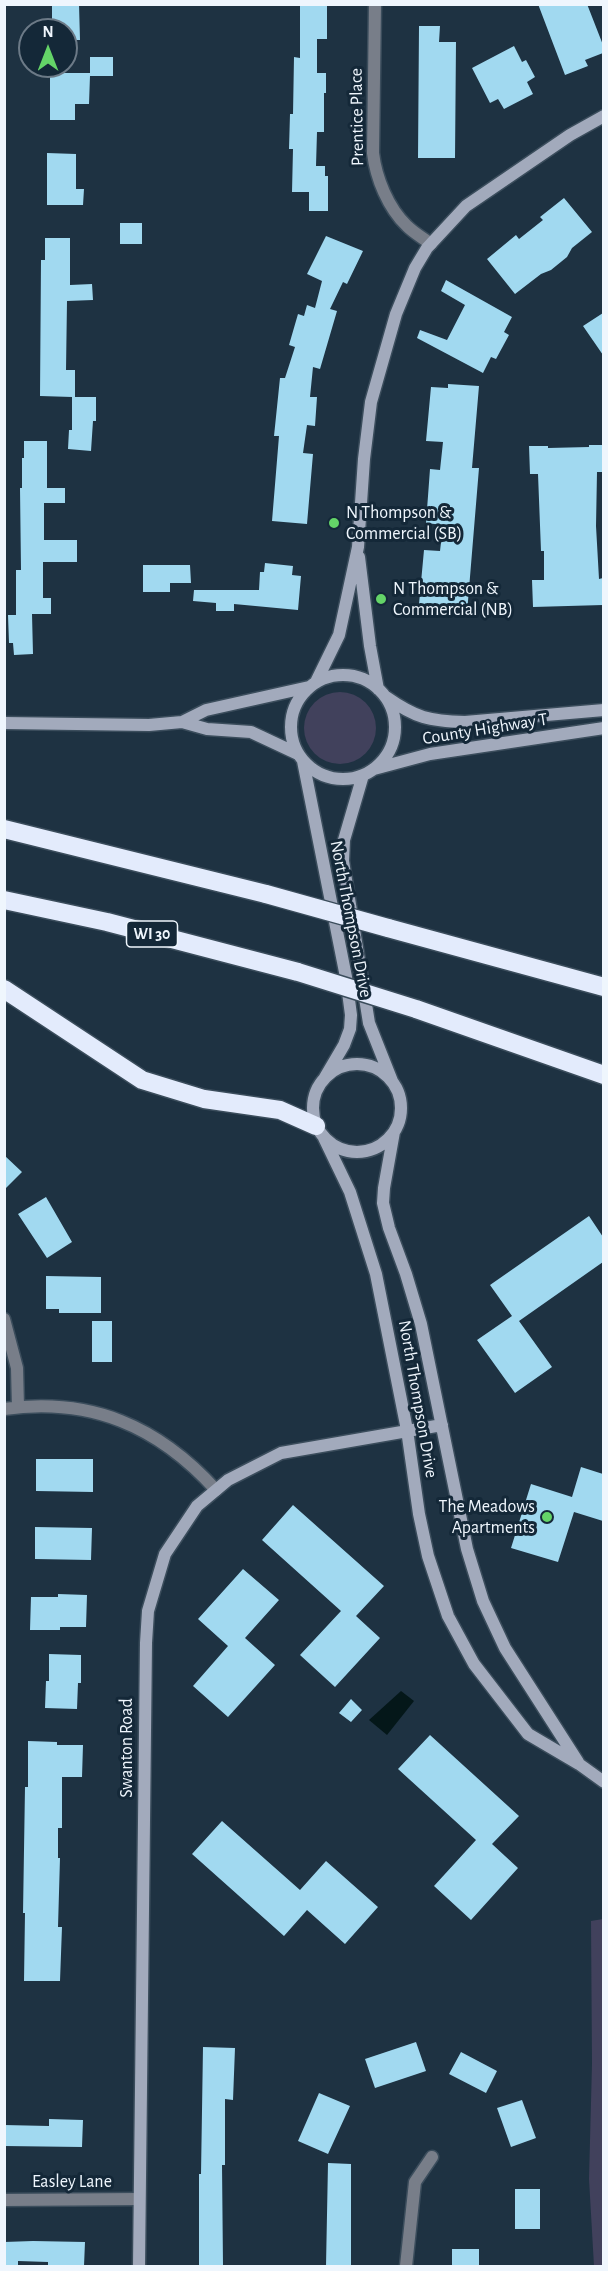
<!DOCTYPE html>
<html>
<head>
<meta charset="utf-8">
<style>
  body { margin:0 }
  #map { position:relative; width:608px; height:2271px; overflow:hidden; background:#1e3242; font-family:"Alegreya Sans",sans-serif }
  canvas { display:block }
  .frame { position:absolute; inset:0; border:6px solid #eff6fd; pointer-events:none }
  .north { position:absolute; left:18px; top:18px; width:60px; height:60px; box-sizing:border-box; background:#142838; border:2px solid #6c7a87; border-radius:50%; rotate:0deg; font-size:16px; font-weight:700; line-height:24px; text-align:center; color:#eff6fd }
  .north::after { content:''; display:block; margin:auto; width:21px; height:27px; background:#64d468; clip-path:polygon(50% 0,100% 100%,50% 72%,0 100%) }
</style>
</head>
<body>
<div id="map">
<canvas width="608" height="2271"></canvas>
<div class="frame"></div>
<div class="north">N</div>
</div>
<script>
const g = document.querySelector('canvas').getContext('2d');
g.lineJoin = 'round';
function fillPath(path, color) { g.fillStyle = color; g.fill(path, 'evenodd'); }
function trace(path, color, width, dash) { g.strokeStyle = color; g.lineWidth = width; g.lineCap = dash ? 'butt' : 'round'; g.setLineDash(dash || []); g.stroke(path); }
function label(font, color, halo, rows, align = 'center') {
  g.font = font + ' "Alegreya Sans",sans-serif'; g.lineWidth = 6; g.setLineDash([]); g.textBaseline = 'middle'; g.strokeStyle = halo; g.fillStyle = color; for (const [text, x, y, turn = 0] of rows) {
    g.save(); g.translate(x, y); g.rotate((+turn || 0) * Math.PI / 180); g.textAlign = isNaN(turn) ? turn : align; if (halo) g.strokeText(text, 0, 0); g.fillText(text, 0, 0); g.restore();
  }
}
const green = new Path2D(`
  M304 728a36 36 0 1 1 72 0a36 36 0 1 1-72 0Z
  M603,1919l1,347h-10l-5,-87 3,-115 -1,-143z`);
const water = new Path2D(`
  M401,1691l13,10 -27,34 -18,-15z`);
const building = new Path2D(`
  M52,4h27l1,36h-14v-10h-11v-3h-3z
  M300,4h27v35h-10v34h9v20h-2v39h-7l-1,34h9v10h3v35h-19v-19h-17l1,-43h-4l1,-35h3l1,-57 6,1z
  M538,4h49l16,41v8l-18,7 3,6 -23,9z
  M419,26h21l-1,16h17l-1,116h-37z
  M514,46l8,16 4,-2 9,17 -8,5 6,12 -29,15 -6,-10 -8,4 -18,-35z
  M90,57h23v19h-23l-1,28h-14v16h-25v-47h40z
  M47,153l29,1v35h8l-1,16h-36z
  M564,198l28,34 -20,16 -5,9 -16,13 -10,4 -26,20 -28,-35 29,-24 3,4 24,-19 -3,-3z
  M120,223h22v21h-22z
  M326,236l37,15 -16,33 -4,-2 -13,27 7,2 -17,58 -7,-2 -3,30h7l-2,29 -8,-1 -4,28 10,1 -6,70 -35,-3 7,-85h-5l6,-58h5l10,-31 -6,-2 9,-31 6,2 3,-11 8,3 7,-27 -15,-7z
  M45,238h25v47l22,-1 1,16 -26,1 -1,69h9v27h21v24h-3l-2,30 -23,-2 1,-19h3v-33l-32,-1 1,-136h4z
  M446,280l66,37 -8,15 5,3 -13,24 -5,-2 -8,16 -66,-35 3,-8 27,10 18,-35 -24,-14z
  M603,313v42l-20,-29z
  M448,384l31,2 -7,82h7l-12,145 -31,-3v-4l-17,-2 5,-54 16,1 3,-26 -17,-2 4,-54 10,1 3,-28 -17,-1 5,-54 17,1z
  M24,441h23v47h18v15h-21v37h33v22h-34v36h8v16h-19l1,40 -19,1 -1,-12h-4l-1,-28h8v-45h5l-1,-82h2v-30h2z
  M589,445h14v27h-6l-1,54 3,53 4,-1v27l-70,2 -1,-27h12v-29h-3l-3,-77h-8l-1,-28h19v2l41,-1z
  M265,563l28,3 -1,9 9,1 -3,34 -64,-6v7h-18v-8l-23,-2 1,-11h65l1,-18h4z
  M143,565h47l1,18h-21v9h-27z
  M4,1155l18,17 -18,18z
  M46,1197l26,45 -25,16 -29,-44z
  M589,1216l14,21v25l-84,59 33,46 -37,26 -38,-53 35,-24 -22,-31z
  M46,1276l55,1v36h-42v-4h-13z
  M92,1321h20v41h-20z
  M36,1459h57v33l-57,-1z
  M581,1467l22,7v47l-29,-9 -16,50 -47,-14 20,-64 41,13z
  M293,1505l91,81 -28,30 24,22 -45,49 -35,-32 41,-44 -79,-71z
  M35,1527l57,1 -1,32 -56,-1z
  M243,1569l36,31 -34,38 30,27 -47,52 -35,-31 35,-40 -30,-27z
  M58,1594l29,1 -1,32h-26v3h-30l1,-33h27z
  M49,1654l32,1v28h-3l-1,26 -32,-1 1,-27h3z
  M351,1699l11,11 -11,12 -12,-9z
  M430,1735l89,81 -27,28 26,24 -47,52 -37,-34 42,-46 -78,-71z
  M28,1741l29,1v3h26l-1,32h-20v51h-4v30h2l-2,69h4l-2,54h-36l1,-68h-2l2,-126h3z
  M222,1821l78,69 26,-29 52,46 -33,37 -38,-34 -23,26 -92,-82z
  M416,2042l10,29 -51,17 -10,-29z
  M203,2047l32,1 -2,52 -8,-1v66h-3l1,101h-24v-92h2z
  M461,2052l36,19 -11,22 -37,-19z
  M319,2093l31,13 -22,48 -30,-13z
  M522,2100l14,38 -25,9 -14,-39z
  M49,2119l34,1 -1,27 -78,-1v-21l45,1z
  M328,2163l23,1v102h-25z
  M515,2189h25v40h-25z
  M33,2241l52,1 -1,24h-36v-4l-30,-1v5h-14v-24z
  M452,2249h27v17h-27z`);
const street = new Path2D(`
  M375,4l-2,149c3,25 15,55 34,73 7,7 16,12 24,18
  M4,1319l13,49 1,39
  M4,1409c87,-12 154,17 212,81
  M4,2200l135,-1
  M406,2266l9,-84 17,-25`);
const secondary = new Path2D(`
  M359,557l11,89 8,43
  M291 727a52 52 0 1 1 104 0a52 52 0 1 1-104 0Z
  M316,682l23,-47 19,-88 6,-88 7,-57 25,-88 19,-46 12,-20 39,-42 104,-71 34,-19
  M386,697c30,21 43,24 79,25l139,-12
  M182,722l24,-12 103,-23
  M4,723l145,2 33,-3 25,7 44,3 47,22
  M303,761l43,216 5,38 -1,14 -6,16 -20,34
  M374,769l56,-15 174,-26
  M363,775l-19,65 -1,21 26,162 23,58
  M313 1108a44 44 0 1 1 88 0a44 44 0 1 1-88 0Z
  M394,1132l-10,56 -1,15 6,25 17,46 15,50 46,225 16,52 22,47 73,114
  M324,1138l26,54 26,82 31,156 12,84 9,42 20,60 26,48 54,70 51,30 25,18
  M139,2266l7,-623 2,-32 17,-57 32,-48 31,-26 53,-27 161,-28`);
const highway = new Path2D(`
  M4,829l262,65
  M4,900l103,22 191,50
  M388,928l216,59
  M4,989l138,91 62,19 76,11 36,16
  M416,1009l188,66`);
const highwayBridge = new Path2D(`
  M266,894l122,34
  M298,972l118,37`);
const markers = [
  [334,523,6,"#64d468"],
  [381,599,6,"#64d468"],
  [547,1517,6,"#64d468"]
];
const shields = [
  [152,934,51]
];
const shieldNames = [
  ["WI 30",152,934]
];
const streetNames = [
  ["Prentice Place",357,117,-91],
  ["County Highway T",485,729,-9],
  ["North Thompson Drive",351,919,79],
  ["North Thompson Drive",418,1399,80],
  ["Swanton Road",127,1748,-90],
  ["Easley Lane",72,2182]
];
const poiNames = [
  ["N Thompson &",346,513],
  ["Commercial (SB)",346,534],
  ["N Thompson &",393,589],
  ["Commercial (NB)",393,610],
  ["The Meadows",535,1507,"right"],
  ["Apartments",535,1528,"right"]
];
fillPath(green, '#41415c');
fillPath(water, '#041719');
fillPath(building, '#a1d9f0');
trace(street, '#3b4d5c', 15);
trace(secondary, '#3b4d5c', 15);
trace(highway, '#3b4d5c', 21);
trace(street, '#787e89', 12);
trace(secondary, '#a2aabc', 12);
trace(highway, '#e3ebfc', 18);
trace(highwayBridge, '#3b4d5c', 21, []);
trace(highwayBridge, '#e3ebfc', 18);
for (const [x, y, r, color] of markers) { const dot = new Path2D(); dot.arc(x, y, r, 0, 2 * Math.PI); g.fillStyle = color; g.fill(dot); trace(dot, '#142838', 2); }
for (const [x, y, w] of shields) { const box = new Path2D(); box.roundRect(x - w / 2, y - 13, w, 26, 4.5); g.fillStyle = '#142838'; g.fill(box); trace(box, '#eff6fd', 1.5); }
label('bold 16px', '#eff6fd', null, shieldNames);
label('18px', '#eff6fd', '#142838', streetNames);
label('18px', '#eff6fd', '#142838', poiNames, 'left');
</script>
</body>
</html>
